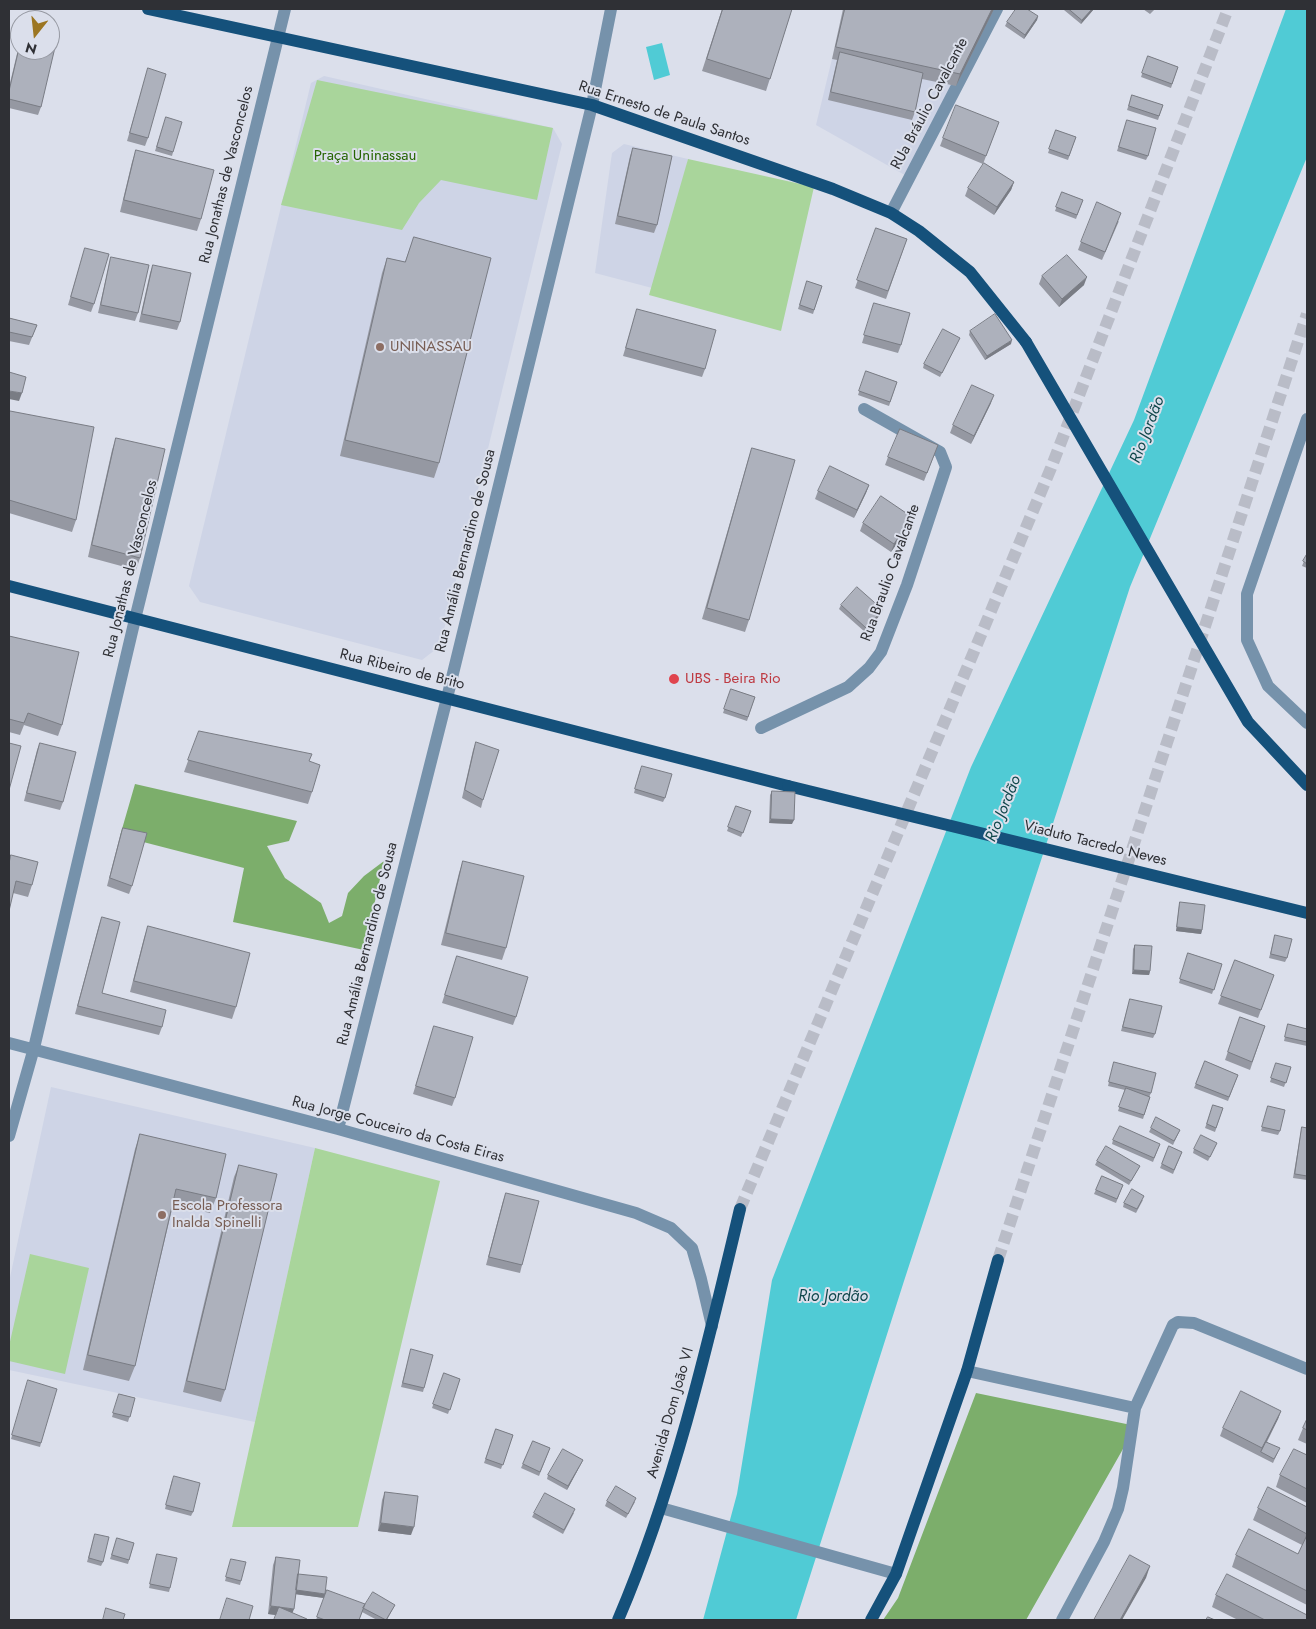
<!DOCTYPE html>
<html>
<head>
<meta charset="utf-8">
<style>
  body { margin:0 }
  #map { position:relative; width:1316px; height:1629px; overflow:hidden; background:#dbdfeb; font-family:Jost,sans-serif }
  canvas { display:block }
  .frame { position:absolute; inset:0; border:10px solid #2f3035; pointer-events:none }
  .north { position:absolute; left:10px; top:10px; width:50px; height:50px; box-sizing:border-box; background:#dbdfeb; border:1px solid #9699a2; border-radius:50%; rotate:196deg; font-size:14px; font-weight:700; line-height:20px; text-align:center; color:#2f3035 }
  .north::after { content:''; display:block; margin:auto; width:18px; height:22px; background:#9c7622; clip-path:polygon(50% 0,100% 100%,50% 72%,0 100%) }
</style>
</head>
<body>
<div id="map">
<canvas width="1316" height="1629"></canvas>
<div class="frame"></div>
<div class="north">N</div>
</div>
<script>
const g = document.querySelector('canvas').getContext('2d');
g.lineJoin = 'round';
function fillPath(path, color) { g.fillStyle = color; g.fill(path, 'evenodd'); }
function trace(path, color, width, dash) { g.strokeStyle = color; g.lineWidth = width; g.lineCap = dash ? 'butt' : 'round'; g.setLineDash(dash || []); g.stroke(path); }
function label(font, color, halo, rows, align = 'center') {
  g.font = font + ' Jost,sans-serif'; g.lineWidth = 4; g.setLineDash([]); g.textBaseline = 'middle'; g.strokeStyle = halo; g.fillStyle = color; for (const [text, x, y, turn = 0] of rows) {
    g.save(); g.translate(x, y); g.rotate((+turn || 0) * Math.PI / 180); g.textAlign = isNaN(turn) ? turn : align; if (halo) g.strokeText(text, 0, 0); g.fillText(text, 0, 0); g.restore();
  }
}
const built = new Path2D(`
  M832,59l124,27 -46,92 -94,-53z
  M324,76l229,52 9,16 -122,502 -18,14 -222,-58 -11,-16 122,-503z
  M624,144l64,15 -32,130 -61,-16 17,-120z
  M51,1087l264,61 -60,274 -246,-52v-88z`);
const green = new Path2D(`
  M317,80l236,48 -16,72 -96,-20 -22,23 -17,27 -121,-25z
  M688,159l126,28 -33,144 -132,-36z
  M315,1148l125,33 -82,346h-126z
  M30,1254l59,14 -24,106 -56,-13v-15z`);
const forest = new Path2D(`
  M135,784l162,37 -8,20 -22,5 18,32 36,25 8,20 13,-7 6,-23 16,-17 20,-15 -20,89 -131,-28 11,-54 -124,-32z
  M976,1393l160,33 -110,194h-143l15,-22z`);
const water = new Path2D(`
  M1286,9h21v148l-177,430 -226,694 -108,339h-93l34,-126 35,-214 199,-513 163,-347z
  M662,43l8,32 -16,5 -8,-33z`);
const majorTunnel = new Path2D(`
  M740,1209l311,-741 177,-459
  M998,1260l309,-946`);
const minor = new Path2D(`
  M891,213l106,-204
  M1307,419l-60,175v46l21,46 39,37
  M761,728l87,-41 21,-19 12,-16 26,-67 39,-118 -6,-15 -76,-43
  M9,1043l329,86 298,84 35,15 21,20 9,31 11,47
  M338,1129l109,-431 145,-593 19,-96
  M9,1136l25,-88 101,-429 150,-610
  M967,1371l168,37
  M661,1508l235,66
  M1062,1620l42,-78 14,-33 5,-21 12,-80 38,-83 5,-3 16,1 113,46`);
const major = new Path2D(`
  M148,9l444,96 241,84 58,24 28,18 51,41 56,70
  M9,586l779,200
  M618,1620c56,-131 89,-272 122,-411
  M871,1620l25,-46 71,-203 31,-111`);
const majorBridge = new Path2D(`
  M1026,342l222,380 59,63
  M788,786l519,127`);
const wall = new Path2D(`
  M722,9h70l-26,82 -64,-20z
  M843,9h151l-38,77 -34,-7 -7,33 -3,8 -84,-20 9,-40 -5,-1z
  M1065,9h29l-13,15 -17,-14z
  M1143,9h12l-5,5z
  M1038,16l-1,4 -13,19 -19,-13 2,-4z
  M20,41v9l21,57 -3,8 -29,-7v-21z
  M1148,56l30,11 -7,21 -30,-11z
  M148,68v70l-3,8 -18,-5z
  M1132,95l31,10 -5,15 -31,-10z
  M166,117l7,35 -1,4 -17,-5z
  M1127,120l21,36 -2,4 -29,-9z
  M999,122l-16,42 -43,-18 3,-8z
  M1056,130l20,7 -8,23 -20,-7z
  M633,148l24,77 -3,8 -39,-9 15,-68z
  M136,150l65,69 -4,12 -77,-19 12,-50z
  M1014,182l-3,8 -17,25 -29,-19 3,-8z
  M1062,192l21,8 -7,19 -21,-8z
  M1119,221l-17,39 -24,-10 3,-8z
  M876,228l31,11 -21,60 -31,-11z
  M414,237l25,226 -5,15 -94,-22 42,-183 5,-15 18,4z
  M85,248l9,56 -3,8 -23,-7z
  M111,257l27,56 -3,8 -37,-8 11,-48z
  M153,265l27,57 -3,8 -38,-8 11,-49z
  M1042,276l42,9 -25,22 -20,-23z
  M807,281l15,5 -9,28 -15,-5z
  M874,303l27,42 -3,8 -36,-10z
  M637,309l68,60 -3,8 -79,-21z
  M9,318l28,7 -8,20 -20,-4z
  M970,331l41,13 -26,16 -16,-25z
  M960,338l-20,39 -17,-9 1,-4z
  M866,371l31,11 -8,24 -31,-11z
  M991,403l-20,41 -21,-11 3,-8z
  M9,414l67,106 -4,12 -63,-19z
  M116,438l24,120 -4,12 -48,-13 24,-107z
  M752,448l-3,172 -4,12 -43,-13 46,-159z
  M935,453l-11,28 -39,-16 3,-8z
  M869,485l-3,8 -12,25 -39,-19 3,-8z
  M912,517l-2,8 -19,27 -31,-21 3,-8z
  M1307,554v14l-5,-2z
  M841,605l40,9 -16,18 -26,-23z
  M9,636l53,89 -4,11 -34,-11 -4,10 -11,-3z
  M731,689l24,8 -8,24 -24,-8z
  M199,731l110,30 3,31 -4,12 -124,-32z
  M476,742l7,58 -2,8 -19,-10 11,-48z
  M40,743l23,59 -3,8 -36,-9 13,-51z
  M640,770l25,28 -2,4 -29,-9z
  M772,791l20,33 -23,-1 1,-28z
  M736,806l15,5 -10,26 -14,-6z
  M123,828l9,58 -3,8 -22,-8 13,-50z
  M11,855l21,30 -4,12 -15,-4 -4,18v-50z
  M463,861l43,87 -4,12 -61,-15 18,-72z
  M1180,902l22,28 -1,4 -25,-3 3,-25z
  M102,917v76l60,34 -3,8 -84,-21 24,-89z
  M148,926l88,81 -4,12 -102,-27 14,-54z
  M1275,935l12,23 -2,4 -16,-4z
  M1135,945l15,26 -1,4 -17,-1 1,-25z
  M1188,953l34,11 -10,30 -33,-11z
  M457,956l59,61 -3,8 -71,-22z
  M1235,960l39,15 -16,43 -40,-14z
  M1130,999l25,35 -2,4 -32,-7z
  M1240,1017l25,9 -15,44 -25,-10z
  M1288,1024l19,5v17l-23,-5z
  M434,1026l21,72 -3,8 -39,-12z
  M1205,1061l33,14 -10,26 -34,-13z
  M1114,1062l37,31 -2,4h1l-7,22 -25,-8 7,-21 -17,-4z
  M1276,1063l15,4 -7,20 -14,-5z
  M1213,1105l10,3 -8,24 -10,-4z
  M1268,1106l12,25 -2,4 -17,-4z
  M1302,1127l5,1v52l-14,-2 8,-47z
  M1151,1128l29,2 -7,15 -24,-13z
  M140,1134l76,64 -6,15 -37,-8 -38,161 -6,15 -46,-11 52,-221z
  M1113,1140l47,4 -7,18 -41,-18z
  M1217,1143l-9,18 -15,-8 1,-4z
  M1169,1146l13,6 -9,22 -13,-6z
  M1097,1161l43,5 -11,19 -34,-20z
  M239,1165l-14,225 -4,12 -38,-10 51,-215z
  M1102,1176l21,9 -7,18 -22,-9z
  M506,1193l16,72 -2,8 -34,-8 17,-64z
  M1143,1200l-7,13 -13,-6 1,-4z
  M411,1349l13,39 -1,4 -22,-5z
  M444,1373l16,6 -12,35 -16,-6z
  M27,1384l14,59 -1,4 -29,-8z
  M119,1394l16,4 -7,24 -16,-5z
  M1281,1411l-3,8 -11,23 11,10 -5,11 -53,-27 3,-8z
  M1307,1419v25l-9,-4 5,-12z
  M496,1429l17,6 -12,34 -17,-6z
  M533,1441l17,7 -11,28 -18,-8z
  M1307,1455v48l-31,-16 4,-12z
  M583,1460l-16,30 -20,-11 1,-4z
  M172,1480l21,32 -2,4 -26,-7z
  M385,1492l26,43 -33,-4 4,-31z
  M607,1501l28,1 -9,16 -21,-12z
  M1307,1507v98l-75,-38 4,-12 62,-1 4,-9 -49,-25 5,-12z
  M534,1513h40l-11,21 -31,-17z
  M95,1534l8,28 -2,4 -14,-4z
  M117,1538l17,5 -6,21 -18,-5z
  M157,1554l13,34 -1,4 -20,-4z
  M276,1557l22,17 26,24 -28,-4 -20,21 -8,-1 5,-49z
  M231,1559l10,22 -1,4 -15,-4z
  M327,1590l36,18 32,-3 -8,15h-10l-15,-8 -3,8h-43z
  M1216,1595l91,25h-69l-26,-13z`);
const shadedWall = new Path2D(`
  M992,9h2l-38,77 4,-12z
  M1092,9h2l-13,15 1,-4z
  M1038,16l-1,4 -13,19 1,-4z
  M1014,182l-3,8 -17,25 3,-8z
  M1087,277l-3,8 -25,22 3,-8z
  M1012,340l-1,4 -26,16 2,-4z
  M9,391l13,2 -3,8 -10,-2z
  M994,395l-3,8 -20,41 3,-8z
  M869,485l-3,8 -12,25 3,-8z
  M912,517l-2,8 -19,27 3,-8z
  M883,610l-2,4 -16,18 1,-4z
  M771,819l23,1 -2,4 -23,-1z
  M1177,927l25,3 -1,4 -25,-3z
  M1134,970l16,1 -1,4 -17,-1z
  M1281,1411l-3,8 -17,33 1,-4z
  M583,1460l-2,4 -14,26 1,-4z
  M381,1523l33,4 -3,8 -33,-4z
  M1150,1566l-4,12 -24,42h-2z
  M295,1590l30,4 -1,4 -30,-4z
  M271,1606l23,3 -3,8 -23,-3z`);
const building = new Path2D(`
  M723,9h69l-22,70 -63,-20z
  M845,9h147l-32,65 -124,-27z
  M1016,9h11l11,7 -13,19 -18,-13z
  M1069,9h23l-10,11z
  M50,42l6,1 -15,64 -32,-8v-8l11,-47v6h30z
  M840,52l83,21 -8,39 -84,-20z
  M1148,56l30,11 -6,17 -30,-11z
  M148,68l18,6 -18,64 -18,-5z
  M1132,95l31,10 -4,11 -30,-10z
  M956,105l43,17 -13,34 -43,-18z
  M166,117l16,5 -9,30 -16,-5z
  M1127,120l29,8 -8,28 -29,-9z
  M1056,130l20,7 -7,19 -20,-7z
  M633,148l39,8 -15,69 -39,-9z
  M136,150l78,20 -13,49 -77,-19z
  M984,163l30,19 -17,25 -29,-19z
  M1062,192l21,8 -6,15 -21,-8z
  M1097,202l24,11 -16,39 -24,-10z
  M876,228l31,11 -19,52 -31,-11z
  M414,237l77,21 -52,205 -94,-23 42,-182 18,4z
  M85,248l24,6 -15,50 -23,-7z
  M1067,255l20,22 -25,22 -20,-23z
  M111,257l38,8 -11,48 -37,-8z
  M153,265l38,8 -11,49 -38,-8z
  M807,281l15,5 -8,24 -14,-5z
  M874,303l36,10 -9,32 -37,-10z
  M637,309l79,21 -11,39 -79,-21z
  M995,314l17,26 -25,16 -17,-25z
  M9,318l28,7 -5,12 -23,-5z
  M943,329l17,9 -18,35 -18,-9z
  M866,371l31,11 -7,20 -31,-11z
  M9,372l17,5 -4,16 -13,-2z
  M972,385l22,10 -20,41 -21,-11z
  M10,411l84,16 -18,93 -67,-20v-85z
  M900,429l38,16 -11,28 -39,-16z
  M116,438l49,11 -25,109 -48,-13z
  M752,448l43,12 -46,160 -42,-12z
  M830,466l39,19 -12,25 -39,-19z
  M881,496l31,21 -18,27 -31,-21z
  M1307,554v10l-4,-3z
  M857,587l26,23 -17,18 -25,-23z
  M9,636l70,16 -17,73 -34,-12 -4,10 -15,-4z
  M731,689l24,8 -7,20 -24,-8z
  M199,731l113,23 -3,7 11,4 -8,27 -124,-32z
  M476,742l23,8 -16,50 -18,-10z
  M9,743l12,3 -12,44z
  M40,743l36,9 -13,50 -36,-9z
  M642,766l30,8 -7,24 -30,-9z
  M772,791l23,1 -1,28 -23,-1z
  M736,806l15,5 -8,22 -15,-6z
  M123,828l24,5 -15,53 -22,-8z
  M11,855l27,7 -6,23 -16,-4 -7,30v-47z
  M463,861l61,15 -18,72 -60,-15z
  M1180,902l25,3 -3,25 -25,-3z
  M102,917l18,5 -18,71 64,17 -4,17 -84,-21z
  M148,926l102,27 -14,54 -102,-26z
  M1275,935l17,4 -5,19 -16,-4z
  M1135,945l17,1 -2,25 -16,-1z
  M1188,953l34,11 -8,26 -34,-11z
  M457,956l71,21 -12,40 -71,-22z
  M1235,960l39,15 -13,35 -40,-14z
  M1130,999l32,7 -7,28 -32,-7z
  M1240,1017l25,9 -13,36 -24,-10z
  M1288,1024l19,5v13l-22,-5z
  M434,1026l39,11 -18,61 -39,-12z
  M1205,1061l33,14 -9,22 -33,-13z
  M1114,1062l42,11 -5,20 -42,-11z
  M1276,1063l15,4 -5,16 -15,-5z
  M1126,1088l24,9 -6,18 -25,-8z
  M1213,1105l10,3 -7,20 -9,-4z
  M1268,1106l17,4 -5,21 -18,-4z
  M1156,1117l24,13 -6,11 -23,-13z
  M1120,1126l40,18 -6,14 -41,-18z
  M1302,1127l5,1v48l-12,-2z
  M140,1134l86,20 -10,44 -40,-9 -41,177 -47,-11z
  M1201,1135l16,8 -7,14 -16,-8z
  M1106,1146l34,20 -9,15 -34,-20z
  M1169,1146l13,6 -8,18 -12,-6z
  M239,1165l38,9 -52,216 -38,-9z
  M1102,1176l21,9 -6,14 -21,-9z
  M1132,1189l12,7 -7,13 -13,-6z
  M506,1193l33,8 -17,64 -33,-8z
  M411,1349l22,6 -9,33 -21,-5z
  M444,1373l16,6 -10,31 -17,-6z
  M28,1380l29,9 -16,54 -29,-8z
  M1241,1391l40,20 -19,37 -39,-20z
  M119,1394l16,4 -5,19 -17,-4z
  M1307,1419v11l-4,-2z
  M496,1429l17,6 -10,30 -17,-6z
  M533,1441l17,7 -10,24 -17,-8z
  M1266,1442l14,6 -6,11 -13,-7z
  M563,1449l20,11 -15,26 -20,-11z
  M1294,1449l13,6v34l-27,-14z
  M174,1476l26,7 -7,29 -27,-7z
  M616,1486l20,12 -8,16 -21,-13z
  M1268,1487l39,20v27l-49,-26z
  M385,1492l33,4 -4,31 -33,-4z
  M545,1493l30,16 -11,21 -30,-17z
  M1249,1529l49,25 9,-19v56l-71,-36z
  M95,1534l14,3 -6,25 -14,-4z
  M117,1538l17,5 -5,17 -17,-5z
  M157,1554l20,4 -7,30 -20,-4z
  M1130,1555l20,11 -30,54h-26z
  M276,1557l24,3 -6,49 -23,-3z
  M231,1559l15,3 -5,19 -15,-4z
  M298,1574l29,3 -2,17 -29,-4z
  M1227,1574l80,41v5h-42l-49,-25z
  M327,1590l38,14 -6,16h-34l-8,-3z
  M373,1592l22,13 -9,15 -23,-12z
  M227,1598l26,8 -4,14h-29z
  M279,1607l28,12v1h-33z
  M106,1608l19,6 -2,6h-20z
  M1208,1617l7,3h-9z`);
const markers = [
  [380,347,5,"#8d6e63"],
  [674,679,6,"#e0444e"],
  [162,1215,5,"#8d6e63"]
];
const streetNames = [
  ["RUa Bráulio Cavalcante",930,104,-62],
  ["Rua Ernesto de Paula Santos",664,114,18],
  ["Rua Jonathas de Vasconcelos",227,175,-76],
  ["Rua Amália Bernardino de Sousa",466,551,-76],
  ["Rua Jonathas de Vasconcelos",131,569,-76],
  ["Rua Braulio Cavalcante",891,573,-70],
  ["Rua Ribeiro de Brito",402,670,14],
  ["Viaduto Tacredo Neves",1095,844,14],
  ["Rua Amália Bernardino de Sousa",368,944,-76],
  ["Rua Jorge Couceiro da Costa Eiras",398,1130,15],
  ["Avenida Dom João VI",671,1413,-74]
];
const parkNames = [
  ["Praça Uninassau",365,156]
];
const educationNames = [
  ["UNINASSAU",390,347],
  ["Escola Professora",172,1206],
  ["Inalda Spinelli",172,1223]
];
const healthNames = [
  ["UBS - Beira Rio",685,679]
];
const waterNames = [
  ["Rio Jordão",1148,430,-69],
  ["Rio Jordão",1004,809,-68],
  ["Rio Jordão",833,1297]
];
fillPath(built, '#ced4e6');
fillPath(green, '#a9d59b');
fillPath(forest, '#7cae6b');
fillPath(water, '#50cbd5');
trace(majorTunnel, '#b9bcc7', 12, [12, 6]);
trace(minor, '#7692ab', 12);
trace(major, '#15517b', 12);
trace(majorBridge, '#15517b', 12);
fillPath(wall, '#9598a2');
fillPath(shadedWall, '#797c84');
fillPath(building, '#adb1bc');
trace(building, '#797c84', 1);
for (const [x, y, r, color] of markers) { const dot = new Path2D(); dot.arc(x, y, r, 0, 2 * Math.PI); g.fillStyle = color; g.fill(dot); trace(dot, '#dbdfeb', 2); }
label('15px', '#2f3035', '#dbdfeb', streetNames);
label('15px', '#266502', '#dbdfeb', parkNames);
label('15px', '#785e54', '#dbdfeb', educationNames, 'left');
label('15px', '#be3a42', '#dbdfeb', healthNames, 'left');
label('italic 16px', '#0f474b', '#dbdfeb', waterNames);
</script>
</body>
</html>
